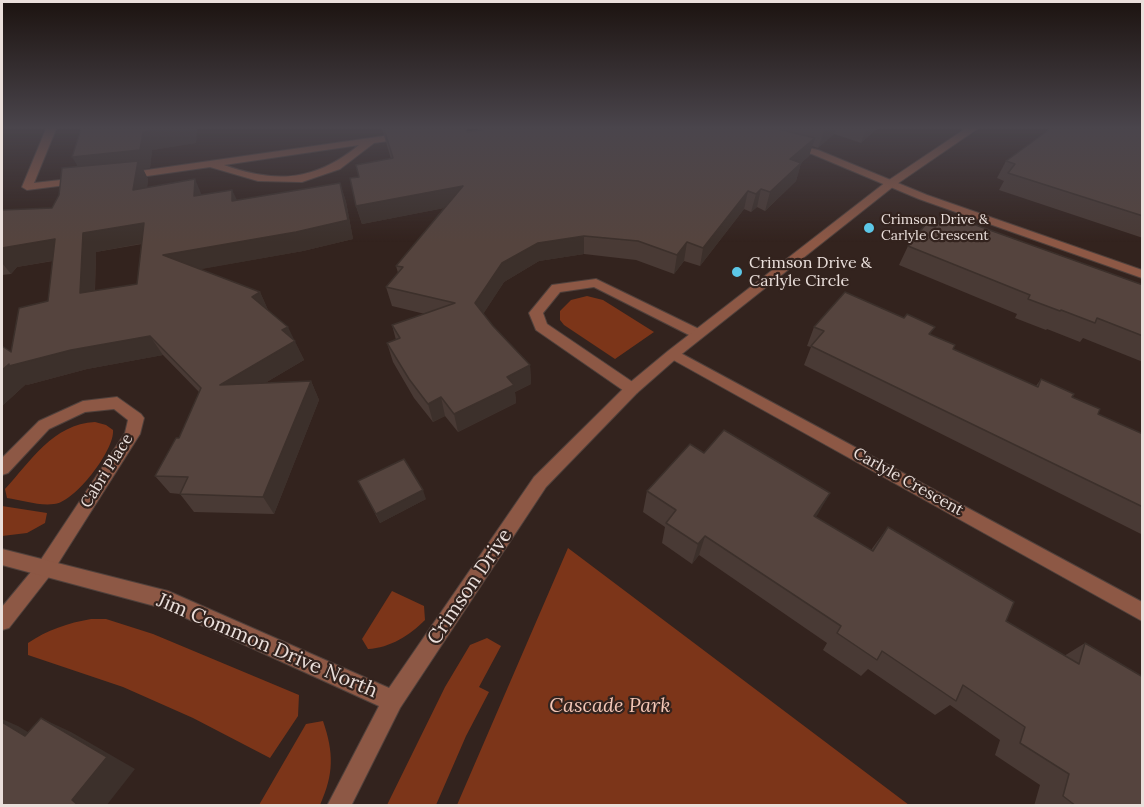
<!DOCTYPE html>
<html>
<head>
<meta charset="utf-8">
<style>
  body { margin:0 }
  #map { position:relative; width:1144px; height:807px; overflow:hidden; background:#33231e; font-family:Lora,serif }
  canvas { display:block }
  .frame { position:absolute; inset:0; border:3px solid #eadfdb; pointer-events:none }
</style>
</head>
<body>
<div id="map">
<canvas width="1144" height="807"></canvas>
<div class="frame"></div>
</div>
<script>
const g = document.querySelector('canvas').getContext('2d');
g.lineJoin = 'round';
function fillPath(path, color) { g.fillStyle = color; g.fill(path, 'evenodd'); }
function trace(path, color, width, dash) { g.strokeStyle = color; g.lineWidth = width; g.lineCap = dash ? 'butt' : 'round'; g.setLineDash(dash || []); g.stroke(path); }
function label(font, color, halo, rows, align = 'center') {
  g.font = font + ' Lora,serif'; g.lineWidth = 4.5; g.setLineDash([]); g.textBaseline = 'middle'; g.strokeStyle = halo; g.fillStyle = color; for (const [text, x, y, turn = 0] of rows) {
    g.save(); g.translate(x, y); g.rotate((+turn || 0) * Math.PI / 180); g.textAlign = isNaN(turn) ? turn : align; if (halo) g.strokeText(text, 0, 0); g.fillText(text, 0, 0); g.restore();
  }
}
const green = new Path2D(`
  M587,296l16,4 51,32 -39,27 -51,-34 -4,-5v-9l11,-11z
  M95,422l11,3 7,5c2,20 -39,73 -59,74 -15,2 -33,-4 -47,-6l-2,-9c26,-28 48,-65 90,-67z
  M2,506l45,7 -2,10 -18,10 -25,3z
  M568,548l341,257h-452z
  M392,591l32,15 1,14c-15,15 -35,28 -57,29l-6,-10z
  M91,619h15l47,15 146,61 -1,21 -28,42 -77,-40 -70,-31 -95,-32v-12c19,-13 40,-20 63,-24z
  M487,638l14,8 -22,41 10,5 -23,44 -30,69h-49l58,-118 25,-42z
  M323,721c11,32 11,53 -3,84h-61l47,-81z`);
const minor = new Path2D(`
  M46,129h10l-22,54 44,-5 4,1v4l-55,7 -5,-3z
  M405,133l5,3 -2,2 -34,5 -34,26 -38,13 -44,-1 -48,-14 -84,12 -5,-3 5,-3zM359,145c-44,36 -82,39 -135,20z
  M793,144l25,6 109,45 215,75v8l-223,-79 -107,-45 -22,-5 -2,-2z
  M596,279l107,52 2,3 -7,5 -5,-2 -99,-50 -34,5 -17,21 4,11 90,61 2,4 -2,4h-10l-91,-63 -7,-17 23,-28z
  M673,349l469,253v19l-474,-264 -2,-3z
  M117,397l24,17 3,4 -4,16 -88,139 -43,55 -7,2v-23l38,-46 85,-128 3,-13 -14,-11 -29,3 -36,17 -41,44 -6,2v-17l37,-37 44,-20z`);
const tertiary = new Path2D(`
  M965,129h12l-83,57 -216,171 -41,36 -91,94 -146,221 -49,98h-24l52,-100 -213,-97 -164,-44v-16l166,42 221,97 145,-211 93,-92 41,-34 218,-169z`);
const wall = new Path2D(`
  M81,129h116l-1,14 -44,7 -2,18 -7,1 5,10 -1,9 90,12 103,-17 6,19 7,37 -50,12 -103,18 60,23 8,18 26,30 10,20 -39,23 46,-2 8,19 -45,114 -80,-2 -14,-18 -10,-1 -15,-17 24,-38 20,-46 -36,-37 -76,14 -60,16 -1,-1 -24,22v-60l9,6 37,-51 5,-40 -36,6 -6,7 -9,1v-65l50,-2 25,-41zM142,244l-5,40 -42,7 1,-39z
  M382,129h84l1,3 20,-3h390l-16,14 -27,-9 -16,14 -6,-2 -3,10 -8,7 -5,18 -31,30 -8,-4 -6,5 -7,-3 -44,57 -16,-5 -10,13 -38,-14 -52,-6 -45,7 -35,21 -21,32 10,12 37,39 1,19 -16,8 1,11 -58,29 -13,-16 -12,6 -19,-24 -21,-36 -6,-19 9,-3 -4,-15 33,-11 -33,-8 -6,-19 12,-14 -2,-7 48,-58 -82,16 -6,-18 3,-29 32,-18z
  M1143,129v109l-144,-48 5,-9 -7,-3 9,-17z
  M935,227l208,58v77l-60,-24 -3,4 -33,-13 -1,1 -31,-12 2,-4 -118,-49 9,-19z
  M904,318l31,9 -5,7 23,15 83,37 5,-7 31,18 26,17 45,20v101l-339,-170 7,-18 -4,-1 7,-19z
  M358,481l68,18 -46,24z
  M647,491l169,26 55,33 17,-23 118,94 58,35 21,-13 58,163h-109l6,-21 -45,-30 5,-15 -50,-35 -15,10 -67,-46 -7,7 -38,-26 4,-7 -128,-88 -7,9 -30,-21 3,-16 -22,-15z`);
const shadedWall = new Path2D(`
  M165,129h32l-1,14 -44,7 -2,18 -7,1 5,10 -4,29 -61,-33 -11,-18 71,-25z
  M826,129h10l-2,5 -16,14 6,-17z
  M866,129h11l-16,14z
  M815,138l-6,18 -8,7 -5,18 -31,30 5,-19 20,-33z
  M195,179l8,19 -9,-2z
  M340,183l6,19 7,37 -50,12 -129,23 -11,-19z
  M463,186l2,18 -103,20 -6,-18z
  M761,189l-4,18 -6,5 5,-18z
  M232,190l9,18 -9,-7z
  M748,191l-4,18 -44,57 3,-18z
  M144,223l11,18 -59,11 -2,60 -14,-19 3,-60z
  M584,236v18l-45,7 -35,21 -26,40 -3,-19 27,-40 36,-20z
  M55,239l13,19 -51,9 -6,7 -9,-11v-15z
  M687,242l-3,19 -10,13 3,-19z
  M260,292l8,18 -16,-13z
  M288,327l16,33 -73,43 -11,-18 62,-55z
  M150,336l13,19 -76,14 -60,16 -1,-1 -24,22v-36l7,-6 62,-14z
  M530,365l1,19 -16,8 1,11 -58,29 -4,-18 53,-37z
  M311,381l8,19 -45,114 -11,-17z
  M441,397l4,19 -12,6 -5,-18z
  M423,490l3,9 -46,24 -4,-9z
  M830,493l-12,21 -15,22 11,-20z
  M705,536l-6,19 -7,9 6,-20z
  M41,718l30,14 64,37 -29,37h-27l-7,-6z
  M2,719l16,7 38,23 -31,-13 -23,-14z`);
const building = new Path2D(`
  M81,129h84l-22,3 -3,18 -68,7z
  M384,129h82l1,3 20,-3h291l37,9 -25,21 11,4 -31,29 -9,-3 -5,5 -8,-3 -45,57 -16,-6 -10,13 -39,-14 -54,-5 -46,7 -36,20 -27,40 18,23 37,39 -23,12 7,8 -60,29 -13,-17 -13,7 -19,-25 -22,-36 13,-5 -8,-13 63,-22 -69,-16 17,-20 -7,-1 67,-80 -107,20 -6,-28 9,-1 -3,-12 37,-7z
  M1050,129h93v87l-135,-43 7,-9 -9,-3z
  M138,161l-5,29 62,-11 -1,17 38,-6v11l108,-18 8,37 -52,12 -133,23 97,37 -8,5 36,30 -6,3 13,11 -75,44 91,-4 -48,116 -83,-3 8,-17 -33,-1 21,-38h3l22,-50 -51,-52 -79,14 -62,16v-2l-7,6v-24l9,6 8,-44 29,-7 7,-62 -53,9v-38l50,-2 7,-13 3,-27zM144,223l-7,61 -57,9 3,-60z
  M945,214l198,71v51l-46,-18 -2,5 -34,-13 -1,1 -32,-12 2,-4 -122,-49 18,-22 9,3z
  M845,292l59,26 3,-4 28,13 -6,7 26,11 -2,4 85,38 3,-8 33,15 -2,3 28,12 -2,5 45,20v73l-332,-161 13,-15 -10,-4z
  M724,430l106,63 -16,23 59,35 15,-24 126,75 -8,19 73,43 6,-21 58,34v129h-67l-13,-10 6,-22 -49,-31 5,-16 -62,-42 -7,16 -74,-50 -5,9 -40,-27 4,-7 -136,-90 -7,8 -32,-21 10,-13 -29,-19 43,-47 14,9z
  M404,459l19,31 -47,24 -18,-33z
  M41,718l66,39 -35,43 7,6h-77v-84l23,14z`);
const markers = [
  [869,228,6,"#5cc7e7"],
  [737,272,6,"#5cc7e7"]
];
const farPoinames = [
  ["Crimson Drive &",881,220],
  ["Carlyle Crescent",881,236]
];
const poiNames = [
  ["Crimson Drive &",749,263],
  ["Carlyle Circle",749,281]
];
const streetNames = [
  ["Cabri Place",107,471,-58],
  ["Carlyle Crescent",908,482,29]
];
const nearStreetnames = [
  ["Crimson Drive",470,587,-56],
  ["Jim Common Drive North",267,646,23]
];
const nearParknames = [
  ["Cascade Park",610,706]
];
fillPath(green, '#7c3519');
trace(minor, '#50413c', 2);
trace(tertiary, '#50413c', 2);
fillPath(minor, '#8d5845');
fillPath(tertiary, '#8d5845');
fillPath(wall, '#493a35');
fillPath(shadedWall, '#3c302b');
fillPath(building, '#55443e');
trace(building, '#3c302b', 1.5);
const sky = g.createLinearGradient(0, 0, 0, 242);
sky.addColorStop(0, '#1c1310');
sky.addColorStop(0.53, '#4a454c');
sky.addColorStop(1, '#4a454c00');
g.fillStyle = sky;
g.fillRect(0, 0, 1144, 242);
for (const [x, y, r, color] of markers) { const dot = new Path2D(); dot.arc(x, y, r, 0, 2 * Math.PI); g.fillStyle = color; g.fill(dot); trace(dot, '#33231e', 2); }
label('14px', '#eadfdb', '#33231e', farPoinames, 'left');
label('16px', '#eadfdb', '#33231e', poiNames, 'left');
label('16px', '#eadfdb', '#33231e', streetNames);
label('20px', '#eadfdb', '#33231e', nearStreetnames);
label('italic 20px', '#f3c6b6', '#33231e', nearParknames);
</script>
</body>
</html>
